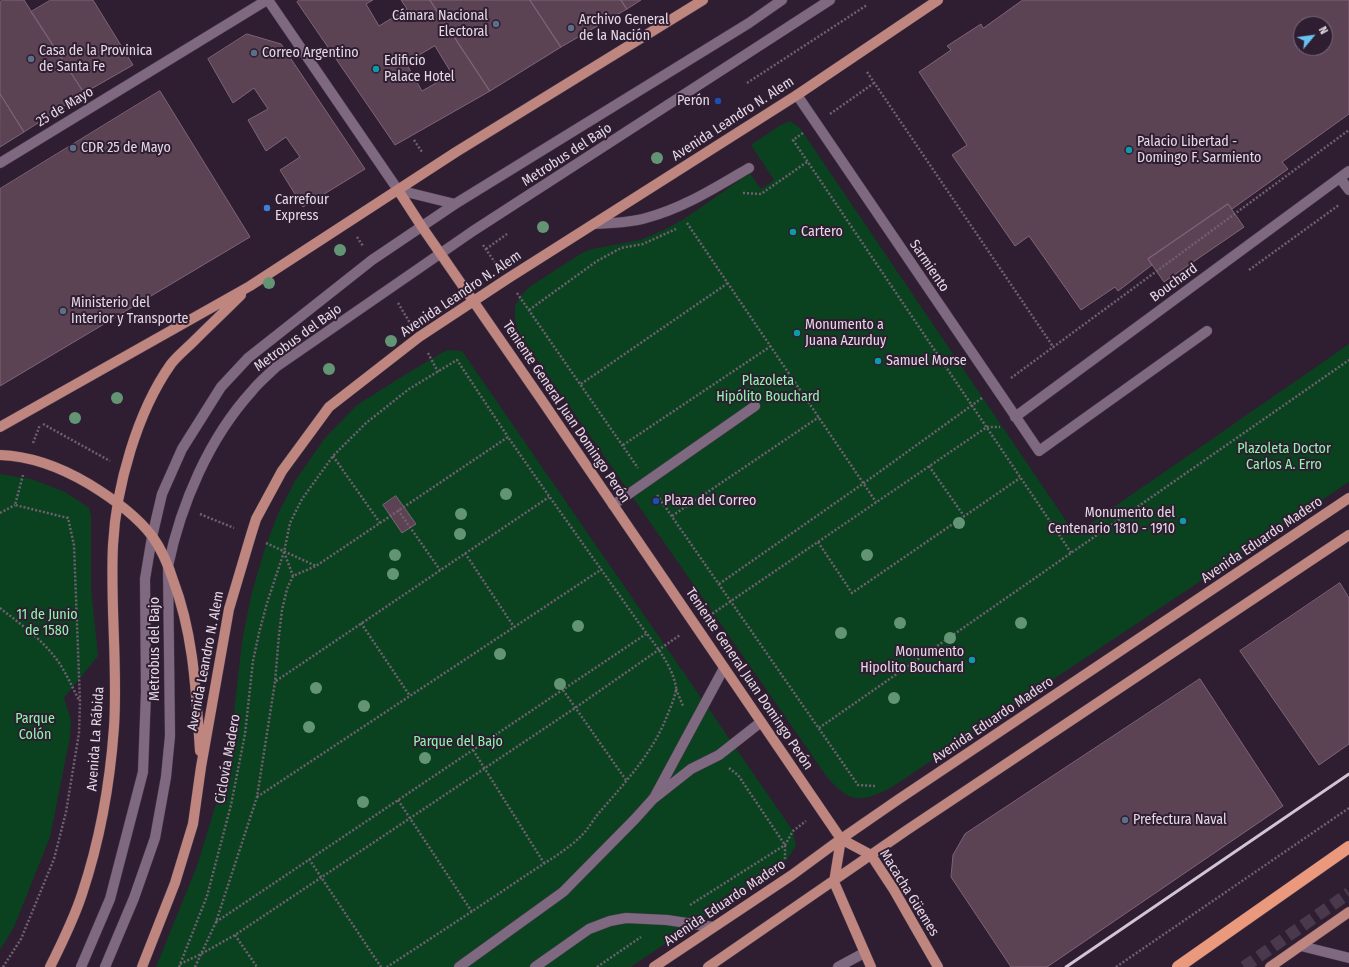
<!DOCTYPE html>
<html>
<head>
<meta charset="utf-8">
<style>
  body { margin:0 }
  #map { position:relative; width:1349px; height:967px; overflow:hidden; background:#2f1d31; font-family:"Fira Sans Condensed",sans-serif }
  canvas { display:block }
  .north { position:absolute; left:1293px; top:16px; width:40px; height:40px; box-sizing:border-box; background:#2f1d31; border:1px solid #786879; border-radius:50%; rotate:61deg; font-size:11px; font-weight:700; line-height:16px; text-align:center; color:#e5d9e6 }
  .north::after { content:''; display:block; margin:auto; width:14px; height:18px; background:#67c4f0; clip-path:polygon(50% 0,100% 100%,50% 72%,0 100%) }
</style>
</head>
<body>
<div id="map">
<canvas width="1349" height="967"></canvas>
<div class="north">N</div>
</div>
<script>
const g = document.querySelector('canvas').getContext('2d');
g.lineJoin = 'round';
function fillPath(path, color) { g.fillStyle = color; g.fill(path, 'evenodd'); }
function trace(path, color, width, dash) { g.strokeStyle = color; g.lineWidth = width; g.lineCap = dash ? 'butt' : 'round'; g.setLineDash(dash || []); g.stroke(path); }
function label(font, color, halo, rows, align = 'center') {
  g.font = font + ' "Fira Sans Condensed",sans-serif'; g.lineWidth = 4; g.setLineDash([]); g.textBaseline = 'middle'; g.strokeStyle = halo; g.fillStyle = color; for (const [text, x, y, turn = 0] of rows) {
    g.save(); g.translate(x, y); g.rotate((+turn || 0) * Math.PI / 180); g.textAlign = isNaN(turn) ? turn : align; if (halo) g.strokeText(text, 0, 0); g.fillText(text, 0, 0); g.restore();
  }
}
const green = new Path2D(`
  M790,121l10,7 275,406 274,-190v138l-460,307c-31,14 -39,14 -62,-12l-309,-445 -3,-12v-14l5,-9 9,-10 53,-34 10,-4 48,-9 26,-11 18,-10 66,-46 11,16 13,-9 -23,-35 28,-19z
  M447,350l15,1 331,480 3,15 -11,16 -154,105h-475l41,-101 19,-62 13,-48 13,-114 9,-46 13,-45 14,-37 17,-33 30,-43 32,-33 49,-31z
  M0,474l31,5 34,13 24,16 2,8v72l7,68 -34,42 7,22 -1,17 -20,100 -36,90 -14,23z`);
const building = new Path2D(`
  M3,0h21l60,93 -60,39 -24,-38v-92z
  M51,0h42l40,65 -49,28 -53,-81z
  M300,0h73l-7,4 13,22 28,-17 -6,-9h29l60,91 -95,54 -98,-143zM435,46l17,28 -30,17 -16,-28z
  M430,0h100l31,47 -71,44z
  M530,0h91l6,9 -66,38z
  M621,0h20l-14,9z
  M1023,0h326v114l-67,48 6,7 -56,40 -4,-5 -80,55 4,6 -34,26 -3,-4 -34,23 -52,-74 -14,10 -63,-91 15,-10 -48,-73 32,-22 -4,-4 34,-22 2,4zM1301,24h24v24h-24z
  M247,34l34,10 84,125 -62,38 -23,-37 20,-13 -14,-20 -20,14 -18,-31 20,-11 -14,-21 -21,15 -25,-44z
  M160,91l90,146 -250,149v-197z
  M0,94l24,38 -24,15z
  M1228,204l16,23 -80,55 -16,-23z
  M396,496l20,28 -14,9 -19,-28z
  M1340,583l9,15v146l-30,21 -79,-114z
  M1200,679l83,127 -236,161h-36l-60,-90 2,-22 12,-21z`);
const highwayTunnel = new Path2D(`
  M1244,967l105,-74`);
const path = new Path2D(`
  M867,72l187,276
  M747,83l120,-78
  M830,114l44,-31
  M803,133l-10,7 279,414
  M414,140l8,12
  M743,193l18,1 46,-32
  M687,223l189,279
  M357,237l6,9
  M483,245l13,19
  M486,249l21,-15
  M1249,270l90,-65
  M517,293l121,175
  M398,303l12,20
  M529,310l68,-49 24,-13 22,-4 33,-15
  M428,353l10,19
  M1011,378l338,-248
  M581,384l147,-101
  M43,424l67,37
  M33,443l7,-18
  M623,445l148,-99
  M333,456l47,67
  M929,466l35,50
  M657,495l201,290 17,1
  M398,510l42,60
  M0,513l15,-8
  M200,514l34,14
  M672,516l147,-99
  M818,542l34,51 168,-115
  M266,543l50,23 192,-129c41,60 84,119 126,179 14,21 37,44 42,71 1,7 -8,26 -11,34 -15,35 -42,64 -67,93 -5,6 -9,14 -15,20 -15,16 -39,29 -58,42 -46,31 -92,61 -138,91
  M284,552l9,24
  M465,553l49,74
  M719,584l145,-101 118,-85
  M0,608c20,16 42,31 57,52 9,12 15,27 22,40
  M709,616l278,-189h13
  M361,623l49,73
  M276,681l273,-184
  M676,689l7,17
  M563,690l63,90
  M819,728l530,-368
  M473,750l71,113
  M729,768l9,7 47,70v14
  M257,797l345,-228
  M398,800l74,112
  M309,859l72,108
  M690,905l95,-60 8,-14 13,-10
  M216,922l430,-288
  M235,935l22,32
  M180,964l21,-10 34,-19 340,-227 105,-73
  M3,967l18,-28 33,-80 12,-47 13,-79 1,-31 -6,-157 -6,-27 -53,-13 8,-30
  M179,967l28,-71 24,-91 14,-71 8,-73 6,-28 8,-30 17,-51 6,-29 12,-24 31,-43 33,-33 43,-34 48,-29 51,77
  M195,967l21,-45 41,-125 18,-115 4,-47 3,-25 5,-21 6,-13 23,-10
  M597,967l44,-30
  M1116,967l233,-159`);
const minor = new Path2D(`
  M268,0l130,190 57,14
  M797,95l242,356 168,-120
  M0,163l267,-163
  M1340,178l9,12
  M594,224c17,-1 36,-1 52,-6 38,-10 70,-31 103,-50
  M1015,417l334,-246
  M613,505l142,-99
  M655,796l69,-128
  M1301,946l48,12
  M81,967l29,-68 33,-127 3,-80 -1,-113 7,-42 10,-43 20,-45 39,-62 27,-29 124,-98 83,-56 294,-181 33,-23
  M105,967l29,-69 21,-60 11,-61 4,-41 -2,-170c13,-62 41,-128 84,-175 7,-9 16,-16 24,-24l197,-136 357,-231
  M459,967l104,-75 72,-73 18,-20 38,-30 28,-14 42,-33
  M535,967l54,-38 21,-8 16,-3 41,2 46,7
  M838,967l26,-14`);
const major = new Path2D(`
  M398,190l24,37 119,172 300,440 30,16 23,35 44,77
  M0,427l250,-141 206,-134 247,-152
  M0,455c31,1 62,13 89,29 23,14 47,31 63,52 10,14 16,28 21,44 21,55 23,112 27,171
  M841,839l-7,43 37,85
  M50,967c12,-24 24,-48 32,-73 18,-54 28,-110 32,-167 4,-61 -4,-121 -1,-182 3,-58 24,-133 58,-181 6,-8 15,-15 23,-23 15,-15 31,-30 47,-46
  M142,967l33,-84 18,-59 8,-57 28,-158 22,-74 5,-16 26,-48 47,-64 90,-70 88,-58 290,-184 141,-95
  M654,967l138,-92 49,-36 58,-40 450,-301
  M708,967l199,-137 442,-295
  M1270,967l79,-55`);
const highway = new Path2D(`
  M1178,967l171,-120`);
const rail = new Path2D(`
  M1066,967l283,-193`);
const trees = [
  [657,158],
  [543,227],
  [340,250],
  [269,283],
  [391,341],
  [329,369],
  [117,398],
  [75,418],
  [506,494],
  [461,514],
  [959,523],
  [460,534],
  [395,555],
  [867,555],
  [393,574],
  [900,623],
  [1021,623],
  [578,626],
  [841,633],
  [950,638],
  [500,654],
  [560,684],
  [316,688],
  [894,698],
  [364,706],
  [309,727],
  [425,758],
  [363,802]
];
const markers = [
  [496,24,4,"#5c6f8a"],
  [571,28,4,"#5c6f8a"],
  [254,53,4,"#5c6f8a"],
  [31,59,4,"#5c6f8a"],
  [376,69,4,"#0f9aa8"],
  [718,101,4,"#1a4fb4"],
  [73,148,4,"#5c6f8a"],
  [1129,150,4,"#0f9aa8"],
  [267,208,4,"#3f7fe0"],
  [793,232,4,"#0f9aa8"],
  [63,311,4,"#5c6f8a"],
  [797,333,4,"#0f9aa8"],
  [878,361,4,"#0f9aa8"],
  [656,501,4,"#1a4fb4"],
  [1183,521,4,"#0f9aa8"],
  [972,660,4,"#0f9aa8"],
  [1125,820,4,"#5c6f8a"]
];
const poiNames = [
  ["Cámara Nacional",488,16,"right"],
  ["Electoral",488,32,"right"],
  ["Archivo General",579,20],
  ["de la Nación",579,36],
  ["Casa de la Provinica",39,51],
  ["de Santa Fe",39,67],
  ["Correo Argentino",262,53],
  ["Edificio",384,61],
  ["Palace Hotel",384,77],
  ["Perón",710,101,"right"],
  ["Palacio Libertad -",1137,142],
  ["Domingo F. Sarmiento",1137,158],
  ["CDR 25 de Mayo",81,148],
  ["Carrefour",275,200],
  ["Express",275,216],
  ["Cartero",801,232],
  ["Ministerio del",71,303],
  ["Interior y Transporte",71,319],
  ["Monumento a",805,325],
  ["Juana Azurduy",805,341],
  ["Samuel Morse",886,361],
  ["Plaza del Correo",664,501],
  ["Monumento del",1175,513,"right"],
  ["Centenario 1810 - 1910",1175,529,"right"],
  ["Monumento",964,652,"right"],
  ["Hipolito Bouchard",964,668,"right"],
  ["Prefectura Naval",1133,820]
];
const streetNames = [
  ["25 de Mayo",65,107,-31],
  ["Avenida Leandro N. Alem",733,119,-33],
  ["Metrobus del Bajo",567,155,-33],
  ["Sarmiento",929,266,56],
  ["Bouchard",1174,283,-36],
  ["Avenida Leandro N. Alem",461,294,-34],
  ["Metrobus del Bajo",298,338,-36],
  ["Teniente General Juan Domingo Perón",566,412,56],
  ["Avenida Eduardo Madero",1262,540,-34],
  ["Metrobus del Bajo",155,649,-90],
  ["Avenida Leandro N. Alem",206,661,-79],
  ["Teniente General Juan Domingo Perón",749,679,56],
  ["Avenida Eduardo Madero",993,720,-34],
  ["Avenida La Rábida",96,739,-86],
  ["Ciclovía Madero",228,759,-80],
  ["Macacha Güemes",909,893,58],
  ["Avenida Eduardo Madero",725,903,-34]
];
const parkNames = [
  ["Plazoleta",768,381],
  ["Hipólito Bouchard",768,397],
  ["Plazoleta Doctor",1284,449],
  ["Carlos A. Erro",1284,465],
  ["11 de Junio",47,615],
  ["de 1580",47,631],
  ["Parque",35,719],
  ["Colón",35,735],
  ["Parque del Bajo",458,742]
];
fillPath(green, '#0a4220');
fillPath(building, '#5c4354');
trace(building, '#7f6477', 1);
trace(highwayTunnel, '#4a394c', 12, [12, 6]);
trace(minor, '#48394a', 11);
trace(major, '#48394a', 11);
trace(highway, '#48394a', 13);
trace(path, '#706071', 2.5, [2, 2]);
trace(minor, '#7e6981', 10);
trace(major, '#bf867f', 10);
trace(highway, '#ea997d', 12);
trace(rail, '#d2c5d3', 3);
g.fillStyle = '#639575';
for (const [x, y] of trees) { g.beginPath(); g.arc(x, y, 6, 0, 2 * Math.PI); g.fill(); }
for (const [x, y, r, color] of markers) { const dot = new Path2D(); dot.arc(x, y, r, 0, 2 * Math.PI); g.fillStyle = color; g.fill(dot); trace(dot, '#2f1d31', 1.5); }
label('14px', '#e5d9e6', '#2f1d31', poiNames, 'left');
label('14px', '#e5d9e6', '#2f1d31', streetNames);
label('14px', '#8ef7ad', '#2f1d31', parkNames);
</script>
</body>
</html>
